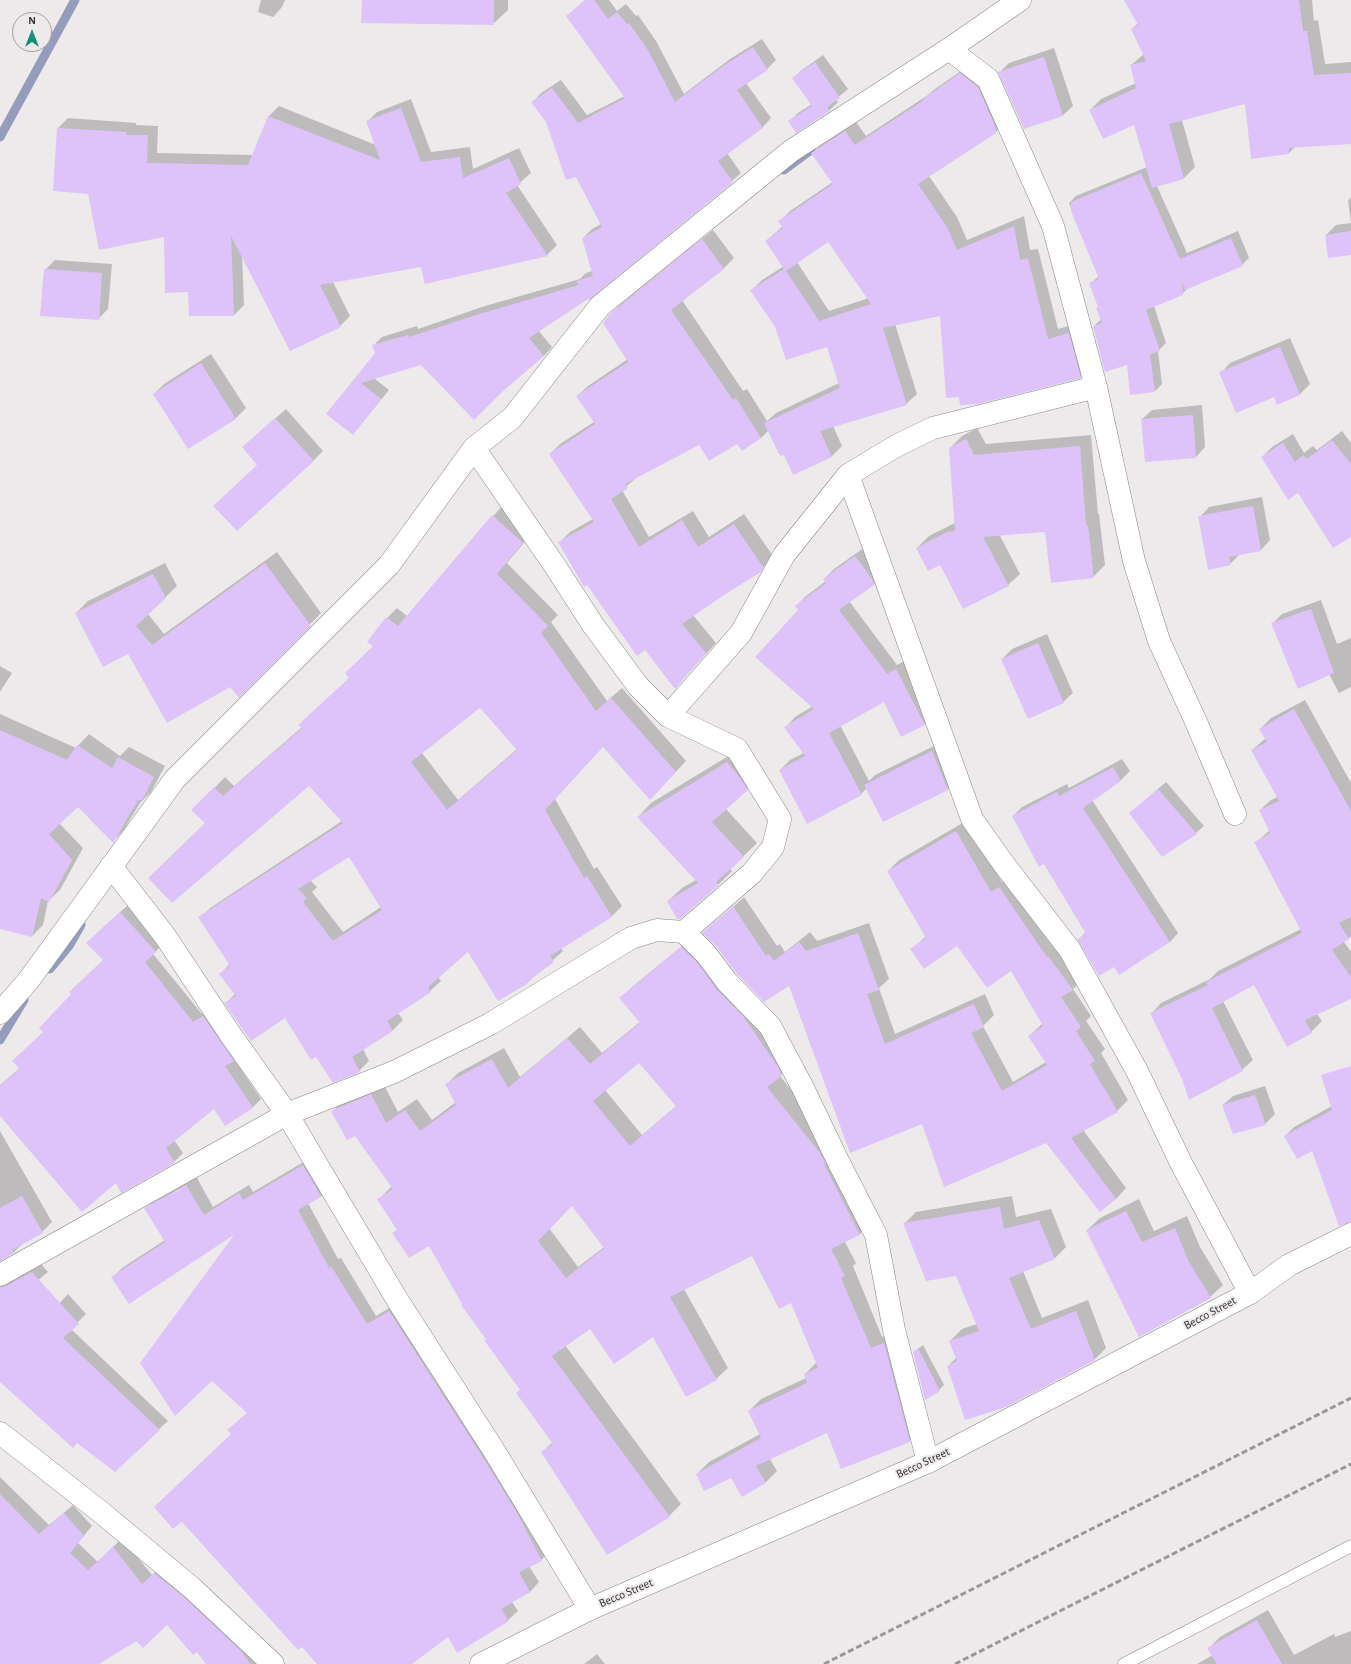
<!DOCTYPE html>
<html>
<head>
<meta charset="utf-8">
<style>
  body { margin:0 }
  #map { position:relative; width:1351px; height:1664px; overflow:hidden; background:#eeeaec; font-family:"Alegreya Sans",sans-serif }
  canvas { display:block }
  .north { position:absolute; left:12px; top:12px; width:40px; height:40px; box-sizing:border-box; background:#eeeaec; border:1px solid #a3a0a2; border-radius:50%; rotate:0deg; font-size:11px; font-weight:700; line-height:16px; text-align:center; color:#333233 }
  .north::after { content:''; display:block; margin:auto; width:14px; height:18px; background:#149177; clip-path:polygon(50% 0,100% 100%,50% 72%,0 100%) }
</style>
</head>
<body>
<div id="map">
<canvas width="1351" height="1664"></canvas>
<div class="north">N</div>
</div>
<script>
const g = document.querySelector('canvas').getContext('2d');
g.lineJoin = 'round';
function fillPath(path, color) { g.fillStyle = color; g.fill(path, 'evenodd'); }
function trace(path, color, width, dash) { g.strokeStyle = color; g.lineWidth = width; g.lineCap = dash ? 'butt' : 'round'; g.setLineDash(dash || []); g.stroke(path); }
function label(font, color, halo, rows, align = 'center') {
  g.font = font + ' "Alegreya Sans",sans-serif'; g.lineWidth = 4; g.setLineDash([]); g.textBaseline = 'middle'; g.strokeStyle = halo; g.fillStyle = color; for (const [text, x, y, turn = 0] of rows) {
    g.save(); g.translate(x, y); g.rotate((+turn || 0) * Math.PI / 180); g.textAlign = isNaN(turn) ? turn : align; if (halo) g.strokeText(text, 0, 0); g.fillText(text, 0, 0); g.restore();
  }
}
const shadow = new Path2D(`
  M261,0h24l-3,7 -9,10 -15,-5z
  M363,0h145v10l-15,14z
  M585,0h24l8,11 9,-7 10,12 2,-1 18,26 28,53 46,-35 32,-20 14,21 -9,9 -21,14 25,35 -8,9 -36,26 14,20 -9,8 -144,117 -50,32 14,17 -8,9 -123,8 -47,14 15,12 -36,44 -26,-21 49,-59 -2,-9 8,-8 35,-11 1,3 67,-23 95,-27 6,-6 6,-2 -9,-33 9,-9 9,-5 -54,-103 -14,-19 8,-9 20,-13 26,35 38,-19 -58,-80z
  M1125,0h187l2,21 4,-1 7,44 26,-2v81l-56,4 -6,6 -43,-50 -64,17 13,47 -11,11 -27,8 30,67 51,-22 11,27 -7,7 -54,23 -6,6 -28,12 12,37 -8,8 4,33 -7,7 -61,-65 7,-7 -2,-13 -9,-22 9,-8 -30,-73 7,-7 71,-29 -12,-44 -45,-13 11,-11 35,-16 -5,-18 13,-11 -12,-25 6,-6z
  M1054,48l19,58 -10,9 -39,13 -25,-55 10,-10z
  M823,55l25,34 -12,10 2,3 -8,8 -33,21 -7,-10 8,-8 14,-9 -19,-26 9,-8z
  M971,64l35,57 -10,11 -67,44 28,41 10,23 57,-24 6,34 8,-1 20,80 21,-6 11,44 -10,10 -139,-62 -46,9 22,70 -11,10 -73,22 9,20 -10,10 -38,17 -10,-19 -15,-24 -8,8 -19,12 -5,-8 -38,2 -62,33 -15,13 27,47 44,-26 16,26 35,-23 29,42 -13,15 -67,44 23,28 -41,44 -115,-145 10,-10 23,-13 -43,-65 10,-10 34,-22 -17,-26 11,-10 40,-27 -18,-44 10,-10 93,-75 21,28 -11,11 -41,31 61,91 4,-2 20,32 9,-8 63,-30 -12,-37 -51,-19 -24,-37 10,-10 22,-14 -18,-25 17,-15 -3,-5 10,-10 43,-29 -21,-29 11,-10 33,-21 10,14 62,-41 7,-6zM829,240l40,58 -40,13 -32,-49z
  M411,99l20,53 39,-5 3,22 46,-21 12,25 -14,12 40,60 -10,10 -122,28 -4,-17 -88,16 17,34 -10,10 -98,-71 2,50 -10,10 -69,-79 -76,-43 -31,-65 10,-10 68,5v2l22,1 -1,27 96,2 16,-39 10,-10 97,39 -9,-23 10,-10z
  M1351,197v57l-25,-19 10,-10 15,-2 -3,-22z
  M55,260l57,4 -4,45 -10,10 -53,-49z
  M1290,338l20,46 -10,10 -22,9 -3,-7 -54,-23 9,-10z
  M211,354l35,54 -10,10 -47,30 -35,-54 10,-10z
  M1202,405l3,42 -9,10 -54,-38 10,-9z
  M286,409l37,42 -10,10 -55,3 -5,-26z
  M977,428l9,16 105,-9 7,79h1l6,51 -12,12 -47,-46 -47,3 21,40 -12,11 -68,-21 -23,-16 12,-12 26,-13 -5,-75 12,-12z
  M1342,431l9,12v93l-53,-44 -36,-35 10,-10 21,-13 11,19 9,-7 4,4z
  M1262,497l8,43 -9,10 -21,4 -10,10 -30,-47 9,-10z
  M502,506l31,26 -26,31 51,52 -7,7 56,79 15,-13 64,73 -36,38 -47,-53 -48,53 39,70 3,-2 25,39 -10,10 -51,32 2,3 -36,32 -59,-32 -30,26 3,4 -11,10 -32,22 5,7 -10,10 -30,19 6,12 -10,10 -42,-16 -31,-38 -60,-14 9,-9 -15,-20 10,-10 -30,-46 10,-10 132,-87 -33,-36 -103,38 -13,-13 32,-33 9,9 68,-59 48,-50 24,-31 13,-28 10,-10 10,8zM480,706l37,43 -59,51 -36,-47zM350,855l31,52 -38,25 -31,-40 5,-5 -7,-7z
  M865,547l18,27 -9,10 -25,17 48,64 9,-5 28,55 -10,10 -40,-24 -44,24 29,56 6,-6 67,-33 16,38 -10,9 -81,-1 -6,6 -81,-24 10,-10 14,-7 -18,-26 9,-10 18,-11 -13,-96 -4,-4 10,-10 20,-15 -2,-2 10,-10z
  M277,552l44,61 -82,83 -9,-11 -101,-32 -53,-40 12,-12 77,-38 12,23 -29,28 16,20z
  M1321,600l16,44 14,-6v49l-12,6 -10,-19 -57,-50 10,-10z
  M1047,634l26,59 -10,9 -61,-43 10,-10z
  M0,666l12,7 -12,19z
  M1305,700l46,83v153l-7,6 7,10v46l-34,16 5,7 -11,11 -57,-48 -31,17 30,59 -11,10 -59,8 -32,-64 10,-11 49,-24 8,-8 83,-42 -46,-86 15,-13 -10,-20 11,-10 7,-3 -26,-47 14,-12 -6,-9 11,-11z
  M0,714l76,34 13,-14 31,22 9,-9 36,19 -14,26 -11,11 -17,28 -10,10 -35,-35 -19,17 24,25 -23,42 -12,11 -5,24 -11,11 -32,-8z
  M740,749l20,27 -34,33 31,34 -27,26 2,2 -14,14 -50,16 14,-13 14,-8 -58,-63 13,-14z
  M1122,759l8,12 -9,9 -29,20 86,133 -8,9 -56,24 -35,-27 7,-7 -41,-69 -32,-47 9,-9 45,-23 2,4z
  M1166,782l38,44 -8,7 -33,23 -33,-43z
  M966,821l36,61 8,-5 73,102 -10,10 18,27 -5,5 19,28 -4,4 27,47 -11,11 -34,19 43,58 -10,11 -70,-57 -124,-19 -132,-139 -73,-38 -13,-13 40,-36 33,49 3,-2 5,8 25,-20 7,9 52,-18 20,56 -10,9 16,46 90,-40 9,21 -11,11 30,56 33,-20 -17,-26 14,-13 -31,-53 -55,-26 -45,5 14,-13 -38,-65 11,-11z
  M129,904l35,39 -11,11 49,60 10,-6 30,44 -8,7 27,40 -9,9 -37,-1 -41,33 9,13 -9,9 -58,19 -116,-66v-30l20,-17 25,-37 28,-37 -3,-2 34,-32 -8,-26z
  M694,936l100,127 -14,13 52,65 39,81 -11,12 -15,8 11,21 -3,3 29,71 14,-5 25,97 -12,12 -82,-9 -57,27 7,12 -12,12 -33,-6 -35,-3 12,-12 51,-28 -11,-23 12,-12 45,-21 -1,-4 12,-12 -26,-61 -38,-46 -69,34 44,79 -12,11 -63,-43 -63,-8 -25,17 116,159 -12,12 -62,38 -65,-102 11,-10 -32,-52 -34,-51 -58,-95 -35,-11 3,-3 -18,-31 13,-13 -36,-52 -23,-23 11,-12 39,-16 15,29 19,-13 15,21 24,-18 -10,-17 12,-12 46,-25 16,29 60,-50 22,26 38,-31 -19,-23 11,-12zM639,1061l37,45 -34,29 -37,-45zM572,1205l32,42 -26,20 -29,-39z
  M1265,1086l10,28 -10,10 -42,-19 10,-9z
  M1339,1102l12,33v74l-38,-59 -28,-14 9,-9z
  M0,1131l52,91 -10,10 -18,10 -10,10 -14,8z
  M312,1157l18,30 -9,9 -13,7 30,56 3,-1 35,58 23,-14 151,249 -9,9 -12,6 10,16 -9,10 -18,10 6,9 -10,9 -38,-3 -60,47h-92l-86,-230 16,-22 -10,-180 -125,45 9,-9 43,-28 -19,-32 9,-9 41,-23 17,31 36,-22 4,7z
  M1012,1196l4,21 35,-8 15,38 -11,11 -32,13 19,47 46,-18 18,48 -12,12 -146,6 8,-8 -6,-17 12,-12 15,-5 -20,-49 -52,-52 11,-11z
  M1139,1199l15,32 33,-15 13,31 23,38 -13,12 -71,39 -52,-106 13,-12z
  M41,1264l7,8 -48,40v-27z
  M68,1294l18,20 -15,15 97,92 -9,8 -159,-49v-13z
  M923,1345l21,40 -5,5 -25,-38z
  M0,1477l49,48 24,-20 19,21 -14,17 20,19 24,-24 30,37 12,-11 100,100h-57l-10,-14 -30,-27 -70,41h-97z
  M1268,1610l26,45 40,-21 1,3 16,-6v33h-154l16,-9 -4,-7 11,-11z
  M597,1654l8,10h-21z`);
const stream = new Path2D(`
  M0,137l75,-137
  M784,170l27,-20
  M50,969l19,-23 12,-21
  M0,1040l24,-40`);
const building = new Path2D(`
  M362,0h132v25l-133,-2z
  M586,0h8l14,19 9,-7 10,12 2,-1 19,27 27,52 45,-34 33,-21 15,23 -31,20 26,38 -45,33 15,21 -144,118 -1,-1 -59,39 15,18 -42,36 -28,28 -53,-55 -60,18 20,16 -28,36 -27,-21 49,-61 -3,-8 36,-10 1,2 67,-22 103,-30 -3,-4 17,-5 -11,-38 20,-11 -26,-50 -10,3 -20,-58 -15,-20 21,-14 26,35 47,-25 -59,-82z
  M1124,0h175l4,31h4l7,44 37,-2v71l-62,4v6l-38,5 -6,-55 -76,20 15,55 -32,9 -18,-63 -31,14 -14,-29 47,-22 -6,-23 16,-4 -15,-32 7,-4z
  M1044,57l19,59 -39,13 -26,-57z
  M815,62l25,36 -13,9 3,4 -34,22 -8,-12 24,-15 -20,-28z
  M960,73l18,14 17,39 1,7 -78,51 29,43 10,23 57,-24 6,34 8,-2 20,81 21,-6 12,45 -103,26 -18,1 -1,-8 -13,1 -6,-82 -57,12 24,77 -87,26 12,26 -39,18 -9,-20 -4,1 -16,-33 76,-35 -13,-41 -41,13 -11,-33 -25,-37 34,-21 -19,-28 18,-13 -5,-7 55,-37 -22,-31 34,-22 10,14 69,-45 -1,-1zM828,242l43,62 -52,17 -33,-50z
  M401,108l20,54 39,-5 3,21 46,-20 12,26 -15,9 42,63 -123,28 -4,-17 -101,18 21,42 -51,24 -59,-115 3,80h-45l-1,-24 -23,1 -1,-56 -65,13 -11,-56 -35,-3 4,-63 70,4 -1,3h22l-1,28 101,2 20,-49 112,44 -14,-39z
  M1141,173l39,86 51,-21 12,28 -58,24 -3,-8 1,13 -37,15 14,41 -10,3 5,38 -25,3 -3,-30 -22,7 -12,-46 9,-3 -6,-15 2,-1 -9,-24 10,-4 -28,-68v-9z
  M1351,231v24l-23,3 -3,-23z
  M702,239l22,30 -53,41 62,90 3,-2 25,40 -19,13 -5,-7 -28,17 -10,-16 -74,39 3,4 -17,11 28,48 43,-27 16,27 36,-23 29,43 -2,5 -34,21 -45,31 24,29 -31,36 -30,-39 -8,6 -50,-71 -3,2 -26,-45 36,-20 -45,-68 46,-30 -19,-28 52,-34 -25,-39 6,-8z
  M44,269l58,4 -3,47 -59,-4z
  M1280,347l20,48 -23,10 -3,-8 -38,16 -17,-41z
  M201,363l35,56 -48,30 -35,-55z
  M1193,415l3,43 -51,4 -4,-43z
  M275,418l39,43 -77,70 -24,-25 44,-41 -15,-18z
  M966,439l8,16 106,-9 6,79h2l6,53 -43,5 -6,-51 -62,5 26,49 -46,23 -23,-44 -12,6 -12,-23 31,-16 8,-1 -6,-83z
  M1332,440l19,24v73l-18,11 -35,-55 -10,7 -27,-43 22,-14 12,19 8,-7 4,4z
  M1253,506l8,45 -32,6 2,8 -23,5 -10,-54z
  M492,515l31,28 -26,31 51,52 -7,7 55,78 15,-13 65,74 -26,28 -47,-53 -58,63 39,68 3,-2 25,41 -62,39 4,6 -27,20v2l-29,17 -30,-49 -40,35 3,5 -44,29 6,10 -41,26 8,15 -27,11 -17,-26 -5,3 -26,-42 -34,23 -27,-38 12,-7 -17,-22 11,-8 -32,-49 145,-94 -34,-37 -137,117 -24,-25 57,-55 -14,-13 23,-23 9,9 79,-68 -4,-3 51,-47 -4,-5 28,-27 -6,-4 19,-25 12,9zM480,708l37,42 -70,60 -36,-48zM349,857l33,53 -49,31 -30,-39 4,-4 -9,-9z
  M855,556l17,23 2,6 -35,25 48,64 9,-5 29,56 -24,12 -17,-35 -55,31 33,62 -55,29 -28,-54 26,-14 -21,-29 30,-18 -59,-52 43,-47 -3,-4 31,-23 -3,-4z
  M265,563l46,63 -72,72 -9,-11 -63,36 -39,-69 -25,13 -28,-54 78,-39 13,24 -30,28 16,19z
  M1311,609l23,64 -36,16 -27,-66z
  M1038,643l26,60 -36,16 -27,-60z
  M1294,709l57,102v106l-12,6 10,16 -17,11 19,27v22l-46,21 7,13 -25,14 -33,-62 -42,23 31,63 -54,29 -7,-21 -32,-66 58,-28 -2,-3 96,-49 -48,-91 16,-9 -11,-23 20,-9 -28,-51 16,-8 -8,-13z
  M0,730l67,30 10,-15 35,23 6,-11 36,20 -12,23h-4l-25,43 -35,-36 -29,27 23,26 -23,42 -8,-4 -9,39 -32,-8z
  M932,751l16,39 -65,32 -19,-37z
  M727,762l10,12 11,16 -36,32 32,35 -28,25 3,3 -39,34h-3l-10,-18 31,-18 -61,-66z
  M1113,767l8,14 -38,27 87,134 -51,33 -5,-8 -15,9 -22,-37 9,-5 -42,-70 -5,3 -27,-51 45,-24 2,4z
  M1158,789l39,45 -35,23 -33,-44z
  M956,831l35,61 8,-5 48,70 1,-1 25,34 -12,7 20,30 -5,4 19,30 -5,3 28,48 -47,26 45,61 -16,13 -54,-69 -102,44 -22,-63 -72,29 -61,-167 -25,16 -27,-28 -21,-28 -14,-13 31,-27 33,50 3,-2 5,7 25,-19 7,9 52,-18 21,57 -12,4 18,50 89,-40 10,23 -13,6 31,58 45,-26 -19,-29 15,-10 -32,-55 -24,17 -30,-42 -33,23 -14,-20 16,-11 -39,-67z
  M120,912l36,40 -11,10 48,60 10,-6 31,45 -9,5 28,42 -28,18 -11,-17 -48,39 9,15 -54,30 -5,-10 -34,29 -82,-96v-31l20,-16 -8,-8 31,-29 -4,-4 32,-34 -2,-2 34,-32 -17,-17z
  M681,947l16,15 21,29 25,25 35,51 4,9 -15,11 53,66 5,10 -1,1 36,71 -29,14 14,27 -4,2 30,70 13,-5 26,99 -69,27 -14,-36 -71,33 10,17 -24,14 -11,-19 -27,13 -8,-17 65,-36 -13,-27 59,-28 -3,-9 14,-6 -27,-65 -12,6 -27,-53 -82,41 47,83 -31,17 -33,-60 -39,27 -24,-35 -38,27 118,161 -63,38 -66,-103 12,-8 -37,-51 4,-3 -36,-50 2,-1 -25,-34 1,-1 -33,-58 -20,12 -17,-25 5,-3 -20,-31 16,-10 -38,-53 -8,4 -16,-29 40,-17 15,29 19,-13 15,21 36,-26 -11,-21 47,-25 16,29 59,-50 23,26 50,-41 -21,-25zM639,1063l37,43 -46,40 -37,-45zM572,1206l32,42 -38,30 -28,-37z
  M1351,1066v156l-12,4 -27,-75 -15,8 -13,-23 48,-26 -11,-35z
  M1255,1095l11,30 -33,9 -11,-29z
  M303,1165l18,32 -23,13 31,58 2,-2 36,58 22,-13 93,145 35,57 25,48 -23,11 11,20 -29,17 8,12 -52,32 -9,-16 -36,27h-95l-15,-17 -4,3 -116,-128 -9,7 -19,-22 77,-73 -4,-4 20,-17 -35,-32 -37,35 -35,-53 94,-128 -105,69 -18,-27 54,-35 -21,-34 42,-23 18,30 35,-22 4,7z
  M22,1196l21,37 -31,17 2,3 -14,8v-53z
  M1000,1207l4,22 35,-9 16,39 -46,19 22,51 45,-18 19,49 -89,47 -41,13 -18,-54 10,-5 -8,-20 30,-10 -23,-55 -30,5 -23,-58z
  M1126,1211l16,31 33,-14 13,32 23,38 -72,39 -53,-107z
  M32,1272l47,52 -16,14 97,92 -45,42 -38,-29 -4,5 -73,-66v-95l6,-1z
  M918,1348l22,43 -15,9 -12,-48z
  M0,1494l39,40 25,-21 20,23 -14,17 18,17 25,-23 29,37 12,-11 30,24 57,54 9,13h-44l-9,-12 -4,3 -26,-30 -24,23 -7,-7 -37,23h-99z
  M1257,1620l25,44h-65l-10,-16z`);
const lane = new Path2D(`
  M1124,1664l227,-118`);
const street = new Path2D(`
  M949,49l39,30 65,147 43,161 38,174 25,80 38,83 38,90
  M474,448l81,118 38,59 45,61 30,30 69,33 43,70 -7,28 -21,26 -68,59
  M848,475l124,344 31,44 67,87 67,121 44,92 69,130
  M668,716l73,-83 43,-78 64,-80 48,-29 37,-18 163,-41
  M111,866l54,70 65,98 57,80 111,187 95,148 97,160
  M0,1013l28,-32 147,-202 214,-214 85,-117 38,-30 88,-112 191,-155 158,-102 71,-49
  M0,1275l287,-161 107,-42 96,-48 141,-86 26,-8 27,2 22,22 21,28 43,44 32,60 36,75 38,74 18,95 34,132
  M0,1433l102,80 90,75 81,76`);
const secondary = new Path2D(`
  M481,1664l109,-55 338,-147 322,-169 39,-28 62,-31`);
const rail = new Path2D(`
  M824,1664l527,-266
  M955,1664l396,-200`);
const streetNames = [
  ["Becco Street",1210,1313,-28],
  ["Becco Street",923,1463,-25],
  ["Becco Street",626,1593,-23]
];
fillPath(shadow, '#0003');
trace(stream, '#959cbc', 9);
fillPath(building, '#ddc3f9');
trace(lane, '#8b888a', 13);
trace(street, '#8b888a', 23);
trace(secondary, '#8b888a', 23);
trace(lane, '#fff', 12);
trace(street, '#fff', 22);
trace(secondary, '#fff', 22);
trace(rail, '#9a9799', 3, [6, 3]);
label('12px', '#333233', '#eeeaec', streetNames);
</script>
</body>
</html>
